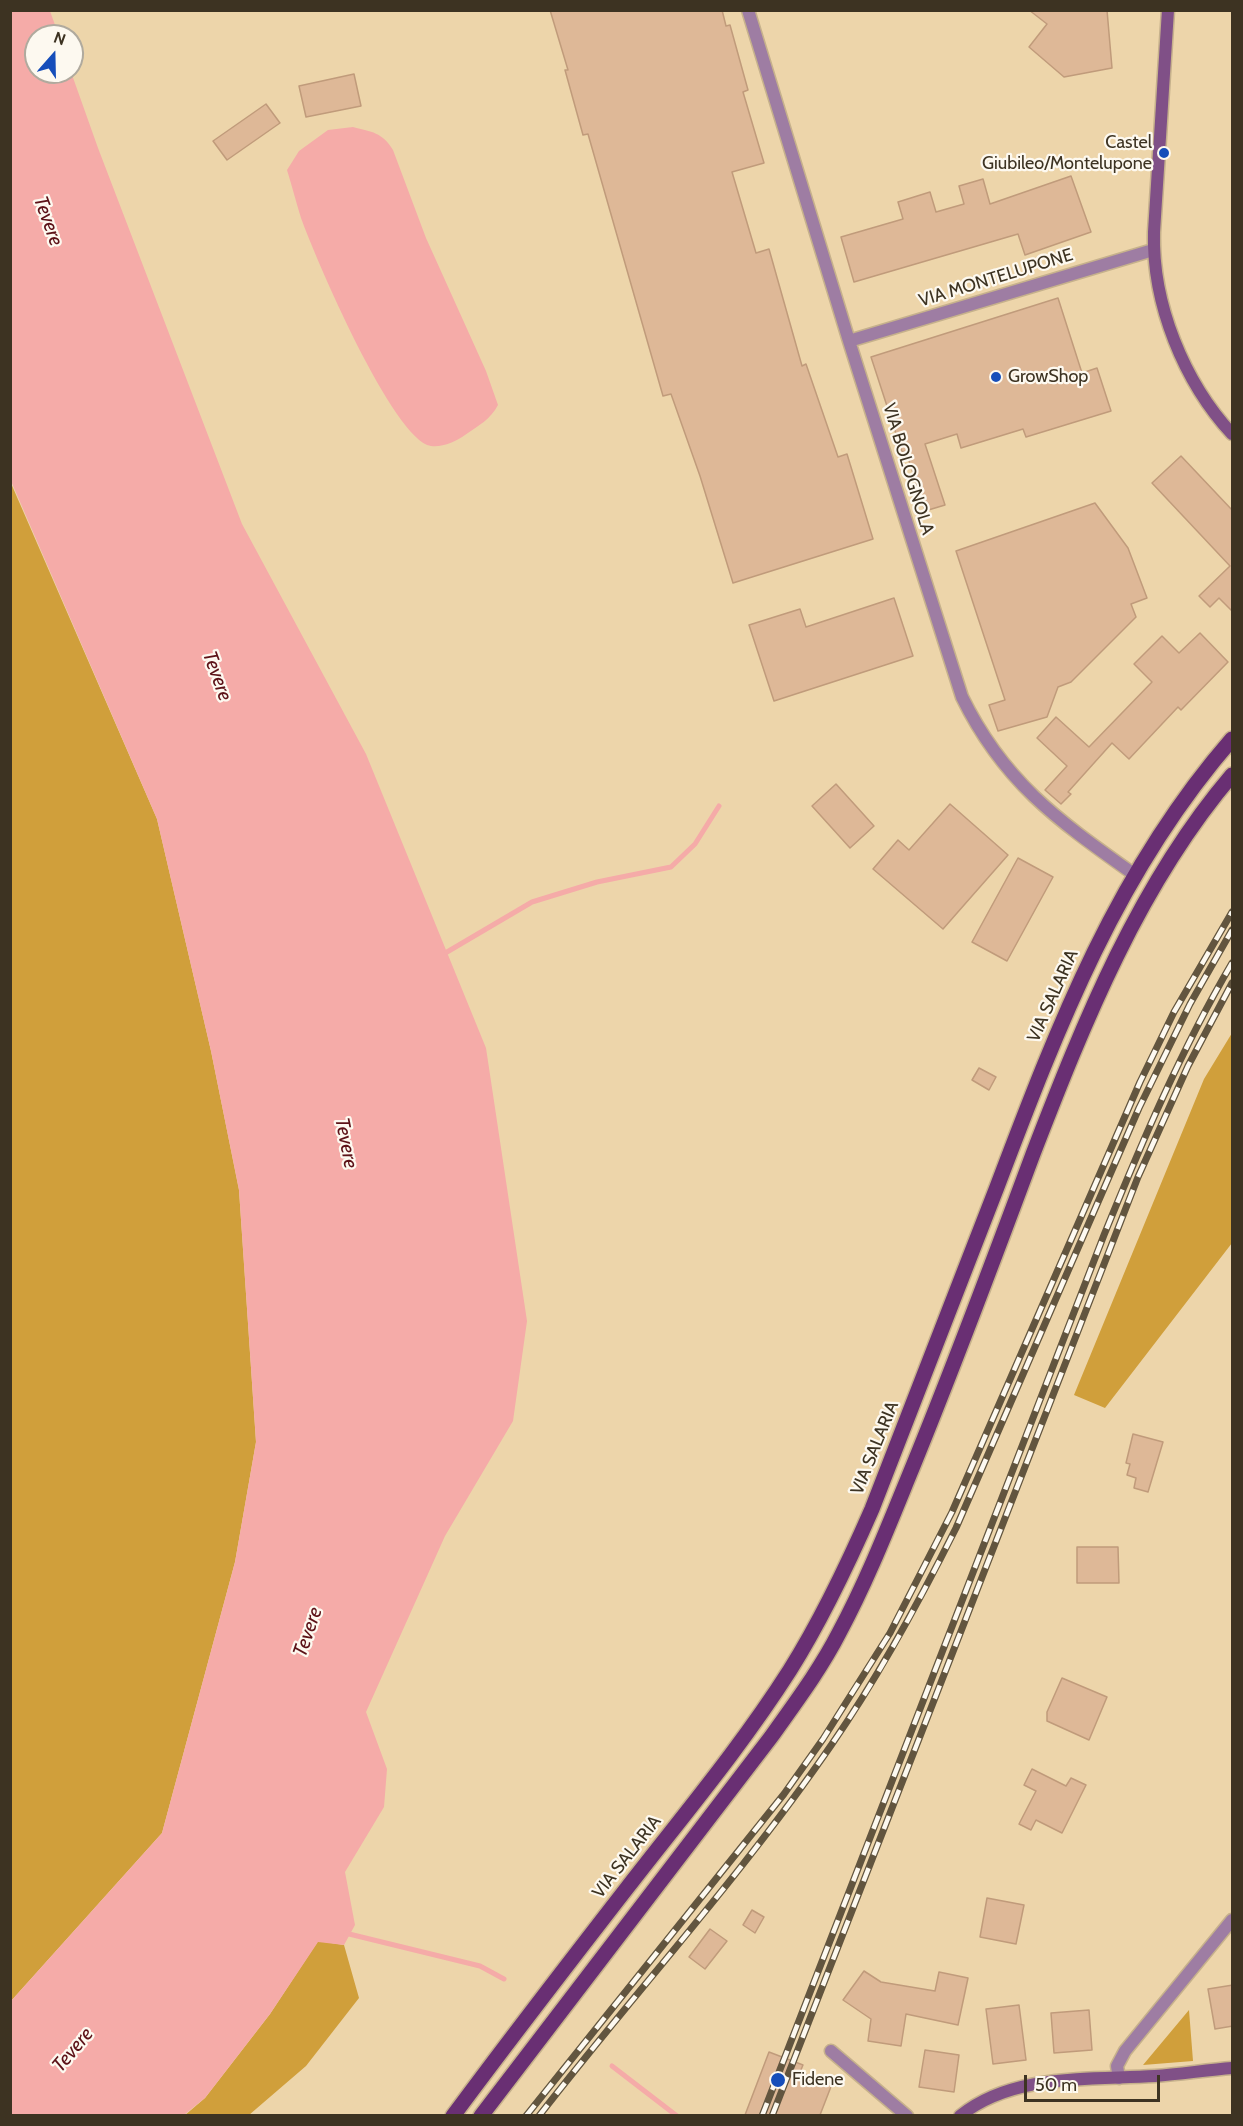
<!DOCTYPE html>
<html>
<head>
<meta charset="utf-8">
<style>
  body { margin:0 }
  #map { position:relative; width:1243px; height:2126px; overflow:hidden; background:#edd5aa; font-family:Cabin,sans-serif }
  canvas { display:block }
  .frame { position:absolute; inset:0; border:12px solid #3d3322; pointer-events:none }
  .north { position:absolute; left:24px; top:24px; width:60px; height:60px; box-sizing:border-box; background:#fdf9f0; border:2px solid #b0aa9e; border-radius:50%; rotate:20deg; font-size:16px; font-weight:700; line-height:24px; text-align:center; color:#3d3322 }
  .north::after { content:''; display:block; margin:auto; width:21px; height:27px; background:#164eba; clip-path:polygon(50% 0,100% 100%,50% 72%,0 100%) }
  .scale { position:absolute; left:1024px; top:2075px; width:136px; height:27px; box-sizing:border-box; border:3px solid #3d3322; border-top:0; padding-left:8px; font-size:18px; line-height:21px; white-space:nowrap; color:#3d3322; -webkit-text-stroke:4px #fdf9f0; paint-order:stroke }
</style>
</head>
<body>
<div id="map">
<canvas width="1243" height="2126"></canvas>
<div class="frame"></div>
<div class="north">N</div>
<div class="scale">50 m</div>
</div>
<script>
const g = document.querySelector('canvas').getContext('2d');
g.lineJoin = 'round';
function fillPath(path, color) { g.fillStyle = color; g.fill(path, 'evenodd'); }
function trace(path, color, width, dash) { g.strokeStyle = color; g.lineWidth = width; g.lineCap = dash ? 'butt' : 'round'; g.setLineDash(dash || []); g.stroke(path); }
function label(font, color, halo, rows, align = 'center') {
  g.font = font + ' Cabin,sans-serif'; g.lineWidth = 4.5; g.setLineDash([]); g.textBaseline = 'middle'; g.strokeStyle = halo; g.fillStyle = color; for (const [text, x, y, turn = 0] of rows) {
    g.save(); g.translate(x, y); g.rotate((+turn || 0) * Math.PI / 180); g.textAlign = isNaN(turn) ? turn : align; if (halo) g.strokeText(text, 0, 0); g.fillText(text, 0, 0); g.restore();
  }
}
const green = new Path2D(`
  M10,481l147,338 54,232 28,139 17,252 -21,120 -73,271 -151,168z
  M1232,1033v210l-127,165 -31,-13 130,-316z
  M318,1941l26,4 15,53 -53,68 -57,49 -65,1 21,-18 65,-84z
  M1189,2010l4,51 -50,4z`);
const water = new Path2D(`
  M11,10l39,1 9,25h-23v36h35l27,76 144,376 124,230 120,294 41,273 -14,100 -68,115 -79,176 21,57 -3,38 -39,65 10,53 -11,20 -26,-3 -48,72 -65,84 -21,17h-173v-114l151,-168 73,-271 21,-120 -17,-252 -28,-139 -54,-232 -146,-338z
  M353,127c19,5 29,5 40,23l33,88 60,133 12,34c-8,15 -19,20 -33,30 -8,6 -24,13 -34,11 -38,-6 -116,-189 -130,-228 -5,-16 -9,-32 -14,-48l12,-19 29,-21z`);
const stream = new Path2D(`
  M447,952l85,-50 65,-20 74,-15 24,-23 24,-38
  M345,1933l135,33 24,13
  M612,2066l65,50`);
const building = new Path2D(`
  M550,10h172l4,16 4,-1 18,65 -5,2 21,71 -32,9 24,81 13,-4 33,117 4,-2 32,93 9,-3 26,85 -140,44 -33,-107 -29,-82 -8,2 -75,-262 -5,1 -18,-65h3z
  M1029,10h78l5,58 -48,9 -35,-30 18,-23z
  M354,74l7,32 -55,11 -7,-31z
  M266,104l14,19 -53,37 -14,-19z
  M1071,176l20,56 -66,23 -7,-21 -164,48 -13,-45 62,-18 -5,-17 32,-10 6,20 28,-8 -5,-18 24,-7 7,25z
  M1058,298l24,75 15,-5 14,43 -85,26 -3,-8 -62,19 -4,-14 -32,10 20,61 -20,6 -19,-60 -4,1 -31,-95z
  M1181,456l52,55v101l-14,-14 -9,9 -11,-11 31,-30 -78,-83z
  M1095,503l33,45 19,50 -16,6 5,13 -65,65 -13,5 -11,30 -49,14 -9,-26 16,-5 -49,-149z
  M894,598l19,58 -139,45 -25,-76 51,-16 6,18z
  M1200,633l28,29 -47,48 -3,-3 -49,52 -17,-16 -44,49 3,2 -10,10 -16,-14 22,-24 -30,-28 19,-21 33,30 63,-65 -18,-18 28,-28 17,17z
  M836,784l38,42 -24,22 -38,-42z
  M950,804l58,51 -65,74 -70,-60 25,-29 11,10z
  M1018,858l35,19 -46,84 -35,-19z
  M979,1068l17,9 -7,13 -17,-10z
  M1133,1434l30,8 -15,50 -14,-4 2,-10 -9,-3 3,-11 -4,-1z
  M1077,1547h41l1,36h-42z
  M1062,1678l45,19 -18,43 -42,-19v-9z
  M1032,1769l34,17 5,-8 15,7 -24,48 -26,-13 -5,10 -12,-6 17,-33 -12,-6z
  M987,1898l37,7 -8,39 -36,-7z
  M752,1910l12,7 -9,16 -12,-8z
  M710,1929l17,12 -22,28 -16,-12z
  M864,1971l17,11 54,9 4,-19 29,6 -10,47 -52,-11 -5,32 -33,-5 3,-22 -28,-19z
  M1233,1985v41l-18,3 -7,-40z
  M1019,2005l7,55 -33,4 -7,-55z
  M1089,2010l3,40 -38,3 -3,-40z
  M925,2050l34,5 -5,37 -35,-5z
  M769,2052l34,13 -3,7 32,12 -12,31h-75z`);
const street = new Path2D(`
  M748,10l101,331 113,356c42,86 97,124 173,178
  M849,341l304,-91
  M831,2051l76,65
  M1119,2078l-2,-12 8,-15 107,-131`);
const secondary = new Path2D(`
  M1168,10l-14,222c-2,72 30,150 78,202
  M960,2116c53,-43 131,-36 195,-40 26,-2 52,-6 77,-8`);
const primary = new Path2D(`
  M453,2116c57,-77 115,-152 174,-228 55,-71 114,-141 163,-218 32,-51 58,-106 82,-161 42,-107 83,-215 125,-322 61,-161 120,-316 235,-448
  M481,2116l290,-379c24,-34 49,-67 68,-104 29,-54 51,-111 74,-167 42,-103 81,-207 120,-312 51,-132 106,-270 199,-379`);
const rail = new Path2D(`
  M526,2116l258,-322 39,-55 67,-106 62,-121 188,-430 34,-70 58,-100
  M539,2116c97,-125 204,-242 293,-372 47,-68 87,-142 124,-216l183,-420 51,-104 42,-74
  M762,2116l342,-881c38,-93 77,-185 128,-272
  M772,2116l366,-939 50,-111 44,-83`);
const markers = [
  [1164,153,6,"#164eba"],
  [996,377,6,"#164eba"],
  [778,2080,8,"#164eba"]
];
const poiNames = [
  ["Castel",1152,143,"right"],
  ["Giubileo/Montelupone",1152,164,"right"],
  ["GrowShop",1008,377],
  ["Fidene",792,2080]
];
const streetNames = [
  ["VIA MONTELUPONE",996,278,-17],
  ["VIA BOLOGNOLA",908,469,73],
  ["VIA SALARIA",1053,996,-66],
  ["VIA SALARIA",875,1448,-68],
  ["VIA SALARIA",627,1857,-52]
];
const waterNames = [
  ["Tevere",48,221,70],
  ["Tevere",217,676,70],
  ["Tevere",346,1143,79],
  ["Tevere",308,1632,-71],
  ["Tevere",73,2050,-50]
];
fillPath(green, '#d09f3b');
fillPath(water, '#f5aba8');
trace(stream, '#f5aba8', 5);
fillPath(building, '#deb897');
trace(building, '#c09b7b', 1.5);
trace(street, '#c6b18c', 15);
trace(secondary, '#c6b18c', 15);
trace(primary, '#c6b18c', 18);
trace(street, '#9e7da3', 12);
trace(secondary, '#805087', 12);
trace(primary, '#692f73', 15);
trace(rail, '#62553f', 7);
trace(rail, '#fdf9f0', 4.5, [14]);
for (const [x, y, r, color] of markers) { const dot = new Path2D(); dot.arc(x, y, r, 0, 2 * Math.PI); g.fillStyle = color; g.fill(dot); trace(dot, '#fdf9f0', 2); }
label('18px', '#3d3322', '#fdf9f0', poiNames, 'left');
label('18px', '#3d3322', '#fdf9f0', streetNames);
label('italic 20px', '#5c1117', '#fdf9f0', waterNames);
</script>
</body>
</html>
